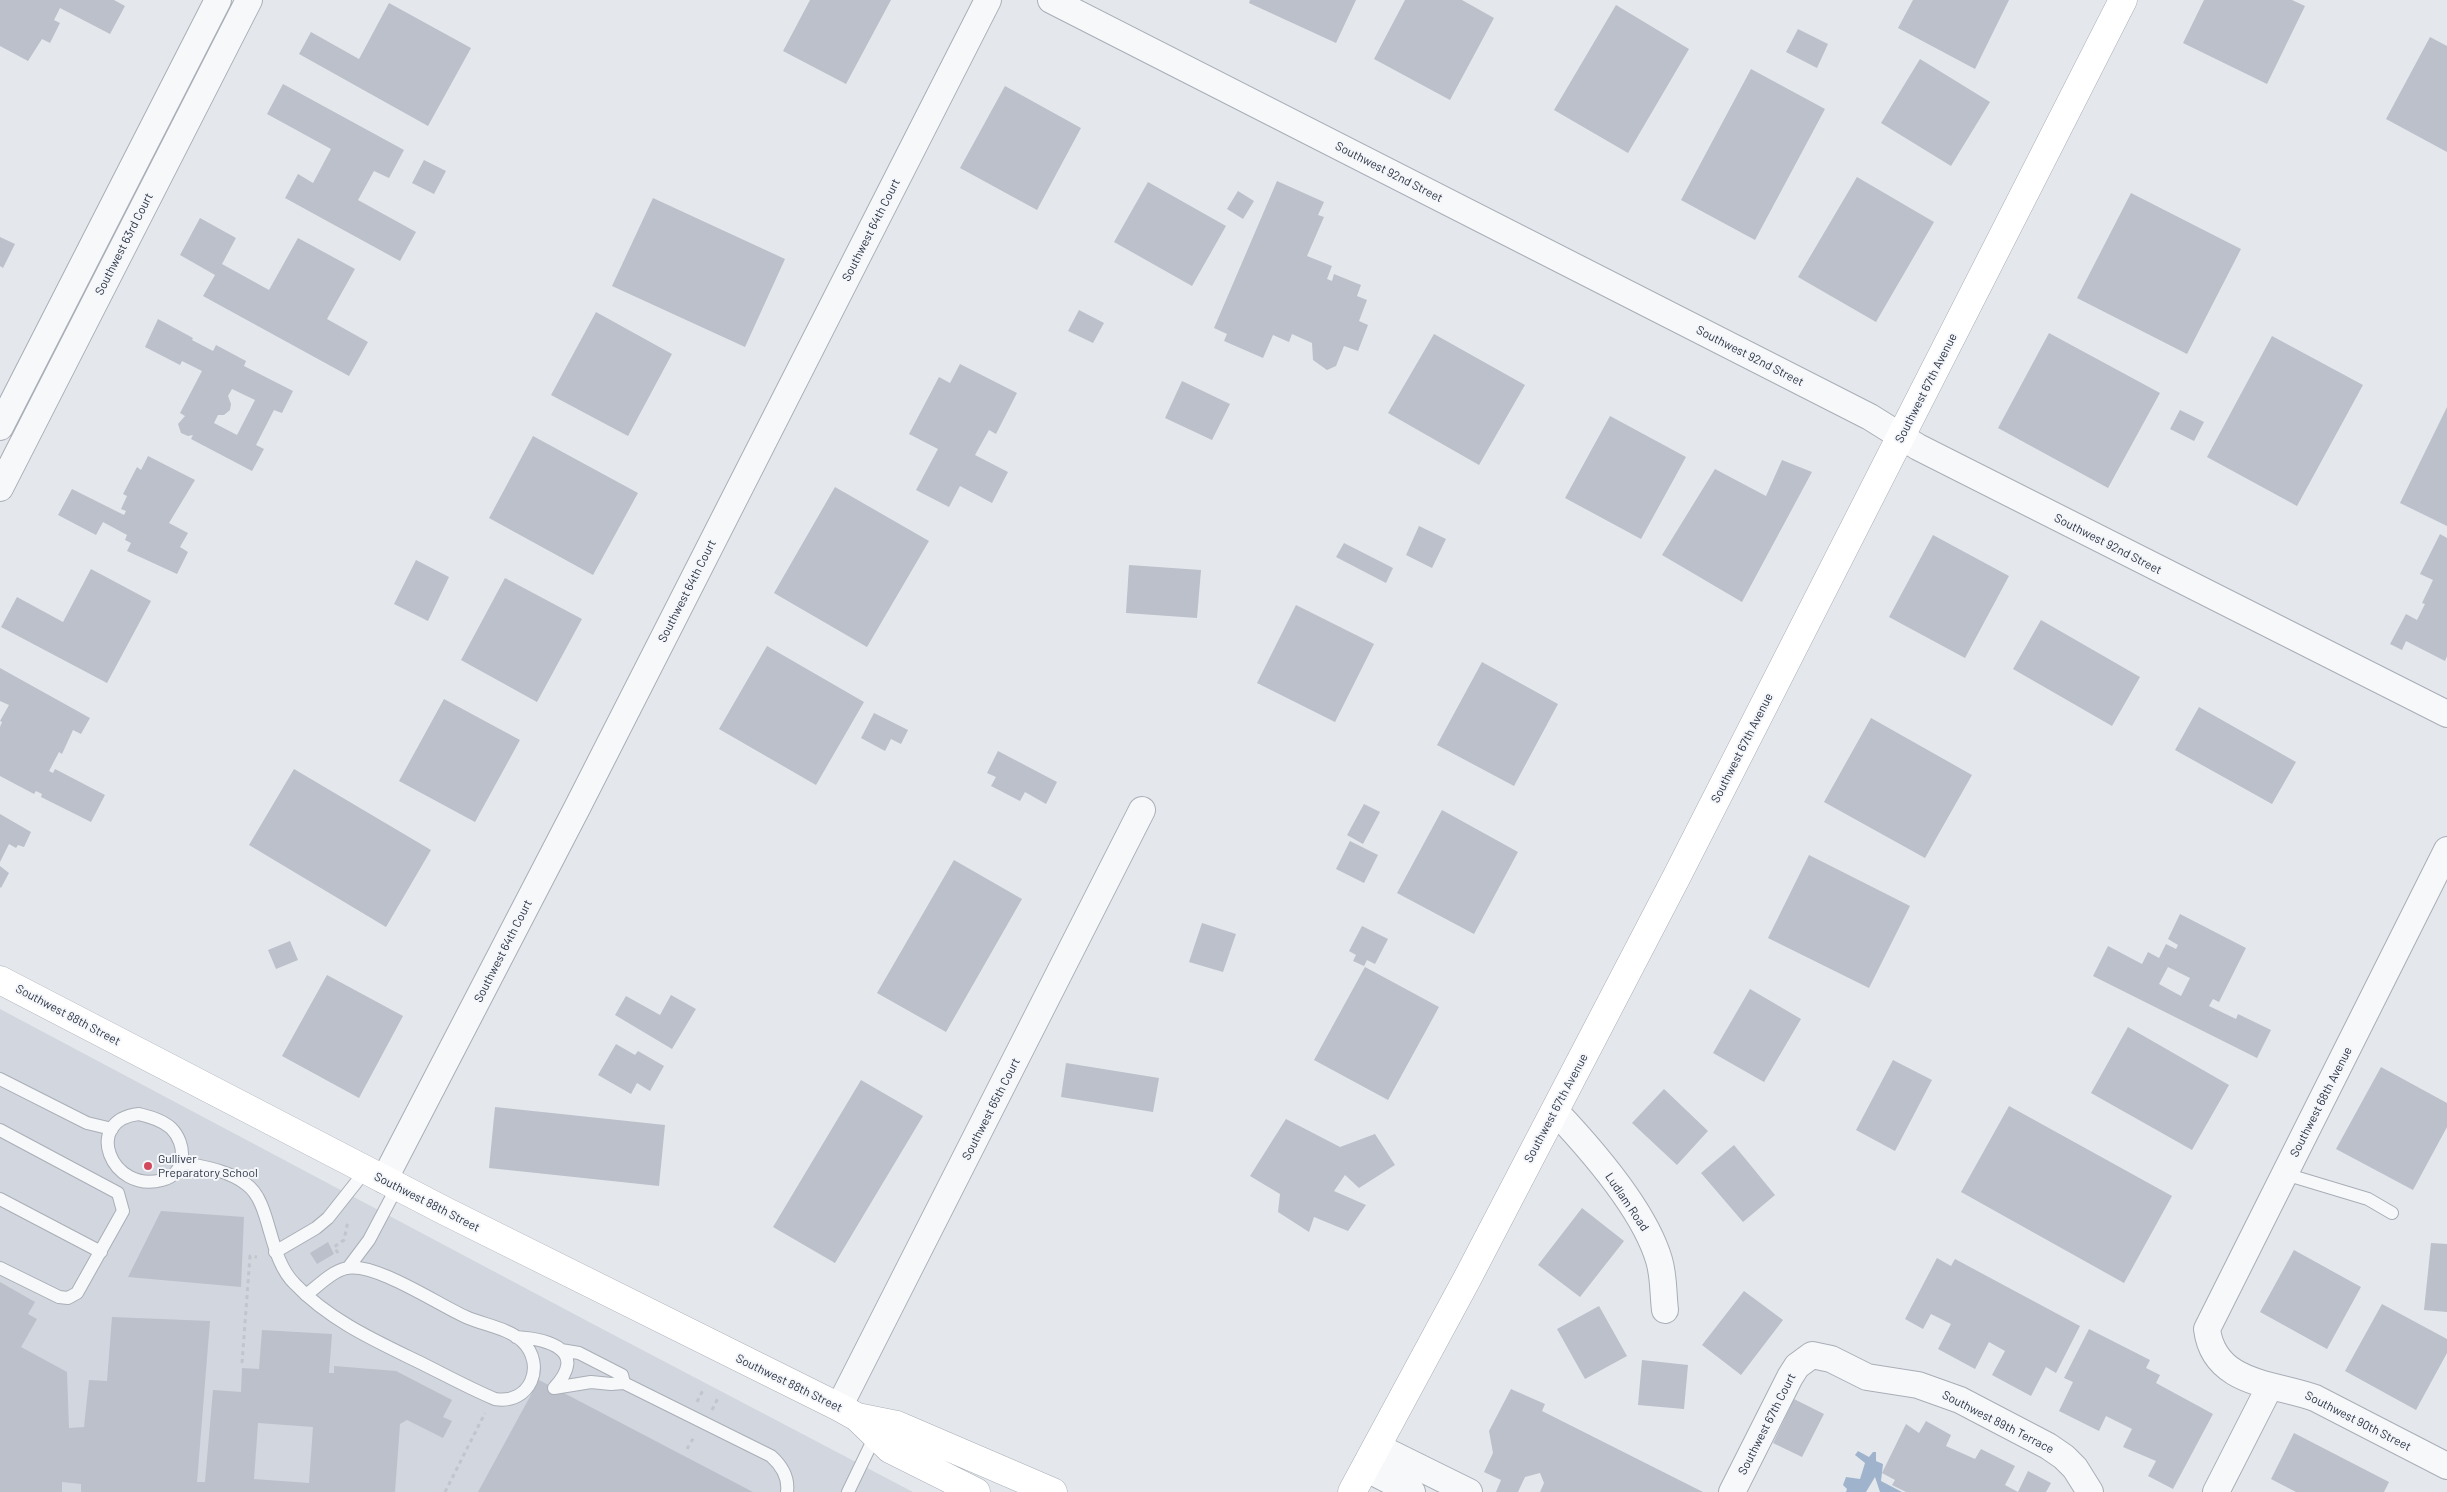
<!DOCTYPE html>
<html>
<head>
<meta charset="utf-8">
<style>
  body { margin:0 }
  canvas { display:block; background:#e4e7ec }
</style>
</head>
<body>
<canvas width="2447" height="1492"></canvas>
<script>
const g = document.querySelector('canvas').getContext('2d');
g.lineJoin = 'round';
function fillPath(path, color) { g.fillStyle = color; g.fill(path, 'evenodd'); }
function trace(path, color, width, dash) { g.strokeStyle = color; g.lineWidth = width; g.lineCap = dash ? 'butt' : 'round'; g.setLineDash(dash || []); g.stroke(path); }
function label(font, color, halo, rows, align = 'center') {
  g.font = font + ' Barlow,sans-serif'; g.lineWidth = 4; g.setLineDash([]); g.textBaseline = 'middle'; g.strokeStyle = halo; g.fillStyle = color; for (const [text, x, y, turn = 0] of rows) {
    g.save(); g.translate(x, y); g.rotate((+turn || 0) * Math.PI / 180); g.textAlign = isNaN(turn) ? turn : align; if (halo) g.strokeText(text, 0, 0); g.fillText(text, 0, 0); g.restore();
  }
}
const built = new Path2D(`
  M0,1009l591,314 322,169h-913z`);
const water = new Path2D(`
  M1858,1451l11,6 4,-5h3v9l7,3 -2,17 21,11h-22l-5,-15 -9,15h-20l1,-3 -4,-4 3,-8 14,2 5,-16 -10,-8z`);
const building = new Path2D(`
  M0,0h114l11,6 -15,28 -50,-26 -6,12 6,3 -10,20 -8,-4 -14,22 -28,-15z
  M810,0h81l-45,84 -63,-33z
  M1250,0h106l-20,43 -87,-40z
  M1405,0h57l32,18 -44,82 -76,-41z
  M1913,0h96l-34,69 -77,-41z
  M2204,0h88l13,6 -38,78 -84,-41z
  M389,3l82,45 -43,78 -129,-72 12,-22 48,27z
  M1616,5l73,44 -61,104 -74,-43z
  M1798,29l30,15 -11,24 -31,-16z
  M2430,37l17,9v106l-61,-33z
  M1920,59l70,43 -39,64 -70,-43z
  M1751,69l74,40 -70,131 -74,-40z
  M283,84l121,66 -15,28 -15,-7 -16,29 58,32 -16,29 -115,-63 13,-24 15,9 18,-34 -64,-35z
  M1005,86l76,42 -44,82 -77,-42z
  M424,160l22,11 -12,23 -22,-11z
  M1857,177l77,45 -58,100 -78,-45z
  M1277,181l47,21 -6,13 6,2 -17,39 25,10 -5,13 5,2 2,-7 27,11 -4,11 10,4 -8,21 9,4 -10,26 -14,-5 -8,20 -9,4 -14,-10 -1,-17 -20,-9 -3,8 -16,-7 -10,23 -39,-17 3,-7 -13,-6z
  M1148,182l78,44 -34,60 -78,-44z
  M1238,191l16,10 -11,18 -16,-10z
  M2131,193l110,56 -54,105 -110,-56z
  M653,198l132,61 -40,88 -133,-61z
  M200,218l36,20 -14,26 47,26 29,-52 57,31 -28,50 41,23 -19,34 -146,-80 12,-21 -35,-20z
  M0,237l15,7 -12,24 -3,-2z
  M1079,310l25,13 -11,20 -25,-12z
  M596,312l76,42 -44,82 -77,-41z
  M158,319l35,19 -1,2 21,11 3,-6 30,16 -2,5 49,25 -11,22 -8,-3 -18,35 8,4 -12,22 -61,-32 2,-4 -5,1 -7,-3 -3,-9 7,-8 -5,-3 22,-42 -20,-10 -2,4 -35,-18zM232,389l23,11 -18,35 -23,-12 4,-8h6l6,-5 1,-6 -3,-8z
  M2049,333l111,60 -52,95 -110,-60z
  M1434,334l91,51 -46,80 -91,-52z
  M2272,336l91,49 -66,121 -90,-49z
  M960,364l57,29 -21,41 -7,-4 -14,25 33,17 -16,31 -32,-17 -11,21 -33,-17 22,-41 -29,-15 30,-57 11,6z
  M1182,381l48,23 -18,36 -47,-22z
  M2447,407v119l-47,-23z
  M2180,410l24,12 -10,19 -24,-12z
  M1610,416l76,41 -45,82 -76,-41z
  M533,436l105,57 -45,82 -104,-57z
  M148,456l47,24 -26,43 19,10 -8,14 8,5 -11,22 -50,-23 4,-8 -6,-3 2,-5 -24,-13 -7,13 -38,-20 14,-26 52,26 2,-4 -5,-2 6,-13 -4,-2 14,-27 4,3z
  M1782,460l30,12 -70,130 -80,-47 53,-86 51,27z
  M835,487l94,54 -62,106 -93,-54z
  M1419,526l27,13 -14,29 -26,-13z
  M2440,534l7,4v118l-2,5 -39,-20 -4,9 -12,-6 16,-30 11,6 8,-16 -3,-1 11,-23 -13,-6z
  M1933,535l76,41 -44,82 -76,-41z
  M1344,543l49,25 -7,15 -50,-26z
  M416,560l33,17 -21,44 -34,-17z
  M1129,565l72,5 -4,48 -71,-5z
  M91,569l60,32 -44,82 -106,-56 16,-30 46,25z
  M505,578l77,41 -45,83 -76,-42z
  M1296,605l78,39 -39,78 -78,-39z
  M2041,620l99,57 -28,49 -99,-57z
  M767,646l97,56 -48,83 -97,-56z
  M1482,662l76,42 -44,82 -77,-41z
  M0,668l90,50 -9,16 -8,-4 -11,24 -3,-2 -10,19 4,2 2,-4 50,26 -14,27 -50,-25 1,-3 -6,-3 -2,3 -34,-18v-49l2,-5 -2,-1 9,-16 -9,-4z
  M444,699l76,41 -45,82 -76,-41z
  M2199,707l97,55 -24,42 -97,-54z
  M874,713l34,17 -7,14 -10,-5 -6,12 -24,-13z
  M1871,718l101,57 -47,83 -101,-56z
  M998,751l59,31 -11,22 -21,-12 -5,9 -29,-15 5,-9 -9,-4z
  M294,769l137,81 -45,77 -137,-82z
  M1364,804l16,8 -17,32 -16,-9z
  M1442,810l76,42 -44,82 -77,-41z
  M0,814l31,18 -7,15 -6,-2 -2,3 -7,-4 -9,18z
  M1350,841l28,14 -14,28 -28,-14z
  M1809,855l101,51 -41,82 -101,-50z
  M954,860l68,39 -76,133 -69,-39z
  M0,866l9,7 -8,15 -1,-1z
  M2180,914l66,34 -27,54 -6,-3 -4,7 27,13 2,-5 33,16 -14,28 -164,-82 15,-30 34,18 6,-12 11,6 7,-14 10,5 2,-4 -10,-6zM2168,967l22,11 -9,18 -22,-12z
  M1202,923l34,11 -13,38 -34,-10z
  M1362,926l26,13 -13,25 -8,-4 -3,6 -11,-5 3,-6 -7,-4z
  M290,941l8,19 -22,9 -8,-19z
  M1365,967l74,40 -51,93 -74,-40z
  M327,975l76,41 -44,82 -77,-42z
  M1750,989l51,30 -37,63 -51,-29z
  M671,995l25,14 -24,40 -57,-34 11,-19 34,19z
  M2128,1027l101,58 -37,65 -101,-57z
  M616,1044l19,11 3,-4 26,15 -14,25 -13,-8 -6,11 -33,-19z
  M1893,1060l39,20 -37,71 -39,-21z
  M1066,1063l93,15 -6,34 -92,-15z
  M2381,1067l66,36v24l-34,63 -77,-41z
  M861,1080l62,36 -88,147 -62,-36z
  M1664,1089l44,42 -31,34 -45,-42z
  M2009,1106l163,90 -48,87 -163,-91z
  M495,1107l170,18 -6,61 -170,-18z
  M1286,1119l54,28 35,-13 20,31 -36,23 -14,-13 -11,16 32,14 -18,26 -34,-14 -5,15 -31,-20 2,-18 -30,-18z
  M1734,1145l41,50 -32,27 -42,-49z
  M1582,1208l42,33 -44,56 -42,-32z
  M161,1211l83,6 -3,70 -113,-10z
  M328,1242l6,12 -17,10 -7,-11z
  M2431,1243l16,1v68l-23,-2z
  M2294,1250l67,37 -34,62 -67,-37z
  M1937,1258l14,8 4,-7 125,67 -24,47 -10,-6 -15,29 -39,-21 13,-24 -16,-9 -14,27 -37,-20 13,-25 -20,-10 -8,15 -18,-10z
  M0,1282l35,20 -7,12 9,5 -16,28 46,25 2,56 15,-1 5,-47 18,1 5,-64 98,4 -13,161h8l8,-92 28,2 1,-24 17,1 3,-39 70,4 -3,39h5v-7l62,5 56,29 -9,17 9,4 -9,17 -36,-18 -7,4 -5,68h-314v-8l-19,-2v10h-62zM258,1423l55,4 -4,56 -55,-4z
  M1744,1291l39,29 -42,55 -39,-30z
  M2382,1304l65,35v14l-31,57 -71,-39z
  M1599,1306l28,50 -42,23 -28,-50z
  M2089,1329l61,31 -4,8 14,7 -4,8 57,31 -40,75 -25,-13 8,-15 -33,-14 9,-18 -26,-13 -7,15 -40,-20 14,-29 -9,-4z
  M1642,1360l46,5 -4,44 -46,-4z
  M539,1380l214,112h-275z
  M1511,1389l34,15 -3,7 161,81h-163l4,-9 -4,-10 -15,4 -7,15h-22l5,-12 -17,-8 9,-19 -4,-22z
  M1794,1399l30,15 -22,43 -29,-14z
  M1926,1421l25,14 -5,11 29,13 6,-10 34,17 -10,19 13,7 10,-21 23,12 -5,9h-140l-14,-7 3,-5 -13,-7 24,-49 13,9z
  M2294,1433l95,49 -5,10h-88l-25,-13z`);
const path = new Path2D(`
  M338,1253l-4,-6 10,-7 4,-19
  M242,1363l8,-107 7,1
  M697,1402l7,-14
  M712,1410l7,-14
  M687,1449l7,-12
  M445,1492l40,-79`);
const lane = new Path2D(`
  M0,1079l87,44 25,6
  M139,1114c11,3 23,6 32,14 16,16 16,46 -9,52 -51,14 -80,-60 -23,-66z
  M0,1130l118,63 5,18 -46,82 -9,5 -9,-1 -59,-29
  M181,1162c22,5 47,8 65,22 26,18 21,73 49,100 35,37 83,58 128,80 24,12 48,25 72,35 35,6 52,-34 27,-58 -14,-13 -38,-16 -56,-24 -27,-12 -91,-55 -119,-49 -15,3 -29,18 -41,27
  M2285,1174l83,25 24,14
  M0,1199l101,53
  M275,1252l41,-24 12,-10 38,-48
  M348,1268l21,-28 28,-53
  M516,1337c32,2 73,13 38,51
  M561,1350l18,3 43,22 2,8
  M554,1388l37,-6 20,2 13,-1 147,73c10,9 18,21 16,36
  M848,1492l28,-58`);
const street = new Path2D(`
  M1051,0l819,417 48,30 529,267
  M0,427l218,-427
  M0,488l249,-488
  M2447,850l-240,479c7,56 67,54 108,69l132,68
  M1555,1111c36,38 89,98 104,149 5,16 4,34 6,50
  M384,1180l193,-372 411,-808
  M839,1407l303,-597
  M1378,1447l91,45
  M1365,1468l47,24
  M1732,1492l58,-115 7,-11 15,-11 19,4 36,18 51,8 42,15 88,46 16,11 11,11 15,24
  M2216,1492l54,-106`);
const secondary = new Path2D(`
  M0,980l445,231 394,196 18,10 33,32 86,43
  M857,1417l40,8 156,67
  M1352,1492l115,-213 209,-401 447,-878`);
const markers = [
  [148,1166,5,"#d1495b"]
];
const streetNames = [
  ["Southwest 92nd Street",1389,172,27],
  ["Southwest 64th Court",871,230,-63],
  ["Southwest 63rd Court",124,244,-63],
  ["Southwest 92nd Street",1750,356,27],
  ["Southwest 67th Avenue",1926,388,-63],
  ["Southwest 92nd Street",2108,544,27],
  ["Southwest 64th Court",687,591,-63],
  ["Southwest 67th Avenue",1742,748,-63],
  ["Southwest 64th Court",503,951,-63],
  ["Southwest 88th Street",68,1015,28],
  ["Southwest 68th Avenue",2321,1102,-63],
  ["Southwest 67th Avenue",1556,1108,-62],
  ["Southwest 65th Court",991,1109,-63],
  ["Southwest 88th Street",427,1202,27],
  ["Ludlam Road",1627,1202,56],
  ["Southwest 88th Street",789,1383,26],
  ["Southwest 90th Street",2358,1421,27],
  ["Southwest 89th Terrace",1998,1422,27],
  ["Southwest 67th Court",1767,1424,-63]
];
const poiNames = [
  ["Gulliver",158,1159],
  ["Preparatory School",158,1173]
];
fillPath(built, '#d2d6de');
fillPath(water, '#9fb4cc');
fillPath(building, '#bbc0ca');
trace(lane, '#a9aeb7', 14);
trace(street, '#a9aeb7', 28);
trace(secondary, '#a9aeb7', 29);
trace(path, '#c2c5cb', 3, [4, 4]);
trace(lane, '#f7f8fa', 12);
trace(street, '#f7f8fa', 26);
trace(secondary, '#fff', 28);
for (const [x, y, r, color] of markers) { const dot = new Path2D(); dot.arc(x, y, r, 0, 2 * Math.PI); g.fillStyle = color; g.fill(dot); trace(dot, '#f4f6f9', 2); }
label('12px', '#2b3445', '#f4f6f9', streetNames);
label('12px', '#2b3445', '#f4f6f9', poiNames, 'left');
</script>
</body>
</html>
